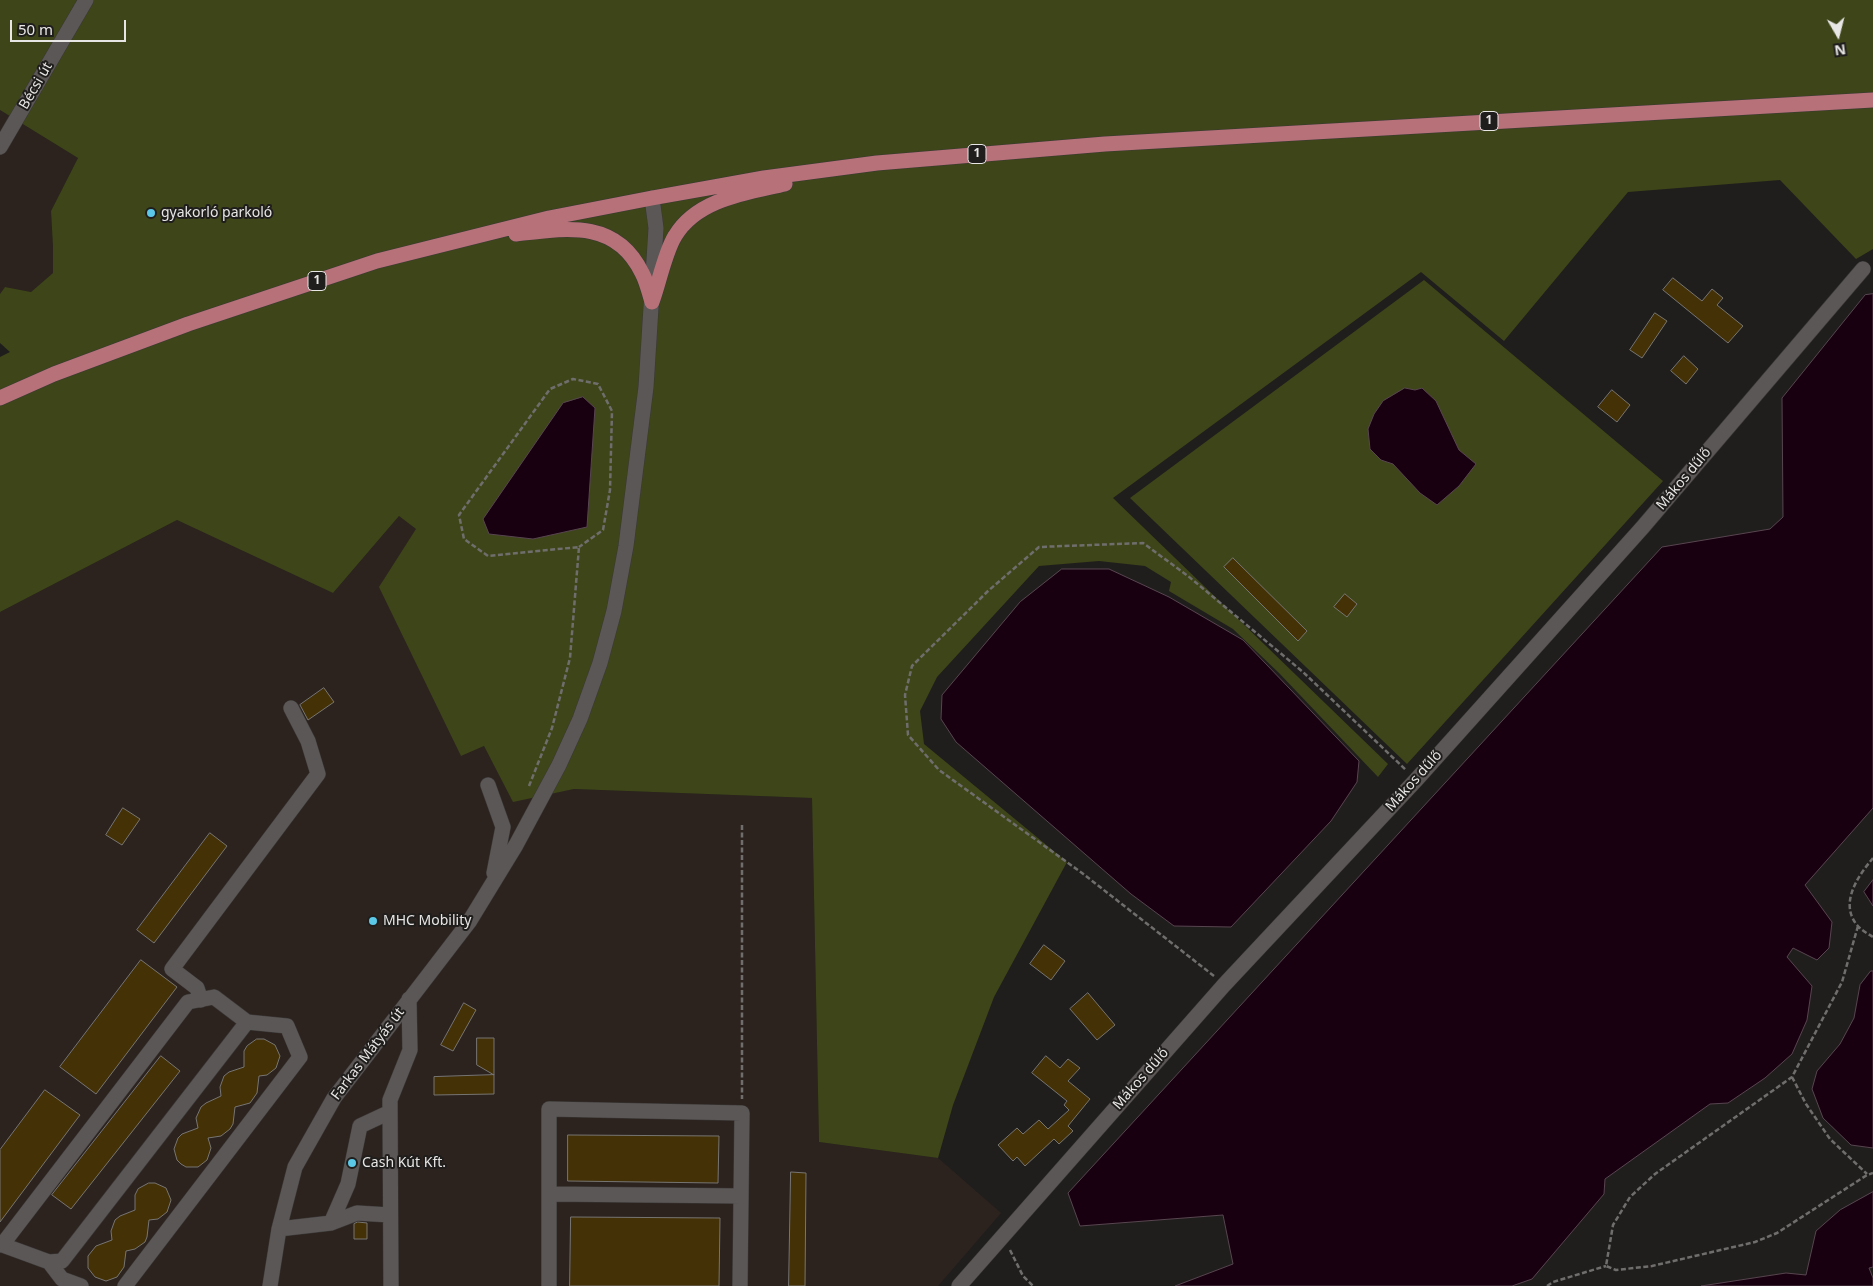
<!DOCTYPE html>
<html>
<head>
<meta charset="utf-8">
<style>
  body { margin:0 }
  #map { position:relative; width:1873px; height:1286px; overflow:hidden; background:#201e1c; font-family:"Noto Sans",sans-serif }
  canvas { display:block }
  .north { position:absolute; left:1813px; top:10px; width:50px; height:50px; -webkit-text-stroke:4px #201e1c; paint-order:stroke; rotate:172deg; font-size:14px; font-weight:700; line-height:20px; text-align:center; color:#e8e6e5 }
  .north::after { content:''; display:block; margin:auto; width:18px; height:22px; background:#e8e6e5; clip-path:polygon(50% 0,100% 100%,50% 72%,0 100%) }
  .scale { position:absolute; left:10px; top:20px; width:116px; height:22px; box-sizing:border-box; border:2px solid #e8e6e5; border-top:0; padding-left:6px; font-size:15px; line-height:18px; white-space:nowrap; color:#e8e6e5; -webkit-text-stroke:4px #201e1c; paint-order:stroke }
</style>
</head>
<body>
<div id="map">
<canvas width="1873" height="1286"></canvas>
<div class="north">N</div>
<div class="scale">50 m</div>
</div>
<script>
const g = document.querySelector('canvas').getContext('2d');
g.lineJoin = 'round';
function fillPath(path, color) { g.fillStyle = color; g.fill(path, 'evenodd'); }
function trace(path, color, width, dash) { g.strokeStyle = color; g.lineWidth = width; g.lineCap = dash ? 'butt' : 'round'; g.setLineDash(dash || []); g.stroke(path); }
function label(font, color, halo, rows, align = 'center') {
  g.font = font + ' "Noto Sans",sans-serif'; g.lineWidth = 4; g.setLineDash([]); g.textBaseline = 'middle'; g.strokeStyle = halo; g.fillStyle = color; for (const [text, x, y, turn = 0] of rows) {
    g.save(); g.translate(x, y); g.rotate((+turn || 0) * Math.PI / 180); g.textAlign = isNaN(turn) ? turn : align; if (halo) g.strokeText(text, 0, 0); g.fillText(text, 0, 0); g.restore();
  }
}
const built = new Path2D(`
  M0,110l78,48 -27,53 2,36v26l-22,19 -26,-5 -5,7z
  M399,516l17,13 45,227 23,-10 29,55 61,-12 238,9 7,344 119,16 63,55 -63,73h-938v-674l177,-92 156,73z`);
const green = new Path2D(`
  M0,0h1873v249l-17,10 -76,-79 -152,12 -124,149 -83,-69 -308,226 275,266 -10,13 -99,-104 -46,-44 -64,-38 2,-9 -26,-16 -46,-5 -60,5 -102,111 -17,34 4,33 143,118 -73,135 -41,108 -15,53 -119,-16 -7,-344 -238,-9 -61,13 -29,-56 -23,10 -82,-169 37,-58 -17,-13 -66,77 -156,-73 -177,92v-255l10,-5 -10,-9v-49l5,-7 26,5 22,-19v-26l-2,-36 27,-53 -78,-48z
  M1424,280l239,201 -256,283 -277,-266z`);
const water = new Path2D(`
  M1873,294v514l-68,77 27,37 -3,26 -12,12 -24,-12 -6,9 25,29 -5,34 -15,34 -27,24 -37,25 -18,1 -105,75 -1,15 -72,85 -20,7h-337l58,-22 -10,-49 -143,11 -12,-33 594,-646 108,-18 13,-12 -1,-119 83,-103z
  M1405,388l10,2 7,-2 14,13 23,49 17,14 -17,22 -22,19 -17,-12 -27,-29 -12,-4 -11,-11 -2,-20 6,-15 9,-13z
  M583,397l12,11 -8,119 -54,12 -44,-5 -6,-15 80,-116z
  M1062,569h47l60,28 74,43 116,121 -2,21 -26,39 -100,106 -57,-1 -43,-32 -175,-152 -15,-23 1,-24 78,-93z
  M1873,880v26l-9,-14z
  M1871,971h2v177l-22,-3 -28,-27 -11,-29 5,-18 23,-27 14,-26 6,-33z
  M1873,1192v75l-4,1 4,10v8h-172l85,-13 20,2 10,-44 24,-21z`);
const building = new Path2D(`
  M1673,278l29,23 10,-12 11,9 -6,7 26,21 -15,17 -65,-53z
  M1655,313l12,8 -25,37 -12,-8z
  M1684,356l14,13 -12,15 -15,-13z
  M1612,390l18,15 -13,17 -19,-15z
  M1233,558l74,73 -9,10 -74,-74z
  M1345,594l12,10 -10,13 -13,-10z
  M324,688l10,14 -26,18 -8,-15z
  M123,808l17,11 -18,26 -16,-10z
  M210,833l17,13 -73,97 -17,-13z
  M1044,945l21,16 -14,19 -21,-16z
  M141,960l36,27 -81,107 -36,-27z
  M1088,993l27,32 -18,15 -27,-31z
  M464,1003l12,7 -23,41 -12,-6z
  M477,1038h17v37l-17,-10z
  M257,1039h7l11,6 5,11 -4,12 -9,7 -8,1 -2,17 -7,10 -15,4 -2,17 -3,5 -9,7 -13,2 3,10 -4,12 -9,7h-12l-5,-3 -4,-4 -3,-11 4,-11 4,-4 16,-6 -2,-10 5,-11 5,-4 15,-7 -1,-9 4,-11 5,-4 15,-5v-16l3,-5z
  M161,1056l19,15 -109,138 -19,-14z
  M1046,1056l14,12 8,-9 12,9 -12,13 22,18 -22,27 5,5 -14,13 -5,-5 -29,27 -8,-9 -4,4 -15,-16 19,-17 6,6 16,-14 9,9 21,-19 -5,-5 3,-4 -35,-28z
  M494,1075v19l-60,1v-18z
  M45,1090l35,25 -80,107v-72z
  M568,1135l151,1 -1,47 -150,-2z
  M791,1172l15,1 -1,113h-16z
  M149,1183h6l11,5 5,12 -4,12 -9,7 -9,1 -2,17 -2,5 -10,7 -9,2 -2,16 -7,10 -11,4 -11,-4 -7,-9v-12l8,-10 16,-6 -1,-9 4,-11 5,-4 15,-6v-15l3,-6z
  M571,1217l149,1 -1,68h-149z
  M358,1222l9,1v16h-13v-15z`);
const path = new Path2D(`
  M529,786l23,-58 18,-70 9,-111 -91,9 -24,-17 -5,-24 91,-126 23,-10 25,5 14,27 -2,79 -7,40 -24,17
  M742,825v274
  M1873,858c-15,18 -34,45 -16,67 4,5 11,9 16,12
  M1858,926l-16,56 -50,95 -137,97 -25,23 -17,28 -7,41 10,4 36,-4 103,-24 22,-9 90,-58 6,-2
  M1214,976l-132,-103 -143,-103 -31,-35 -3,-40 7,-29 76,-75 51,-44 104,-4 45,33 115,96 103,98
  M1792,1077l14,27 24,35 37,35
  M1010,1250l13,26 10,10
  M1547,1286l6,-4 53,-16`);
const minor = new Path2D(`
  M0,147l86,-147
  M488,785l15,42 -9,46
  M201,1000l-4,-12 -25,-19 146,-195 -10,-33 -17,-33
  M550,1194l191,2
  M331,1223l17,-39 12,-58 30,-14
  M279,1229l52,-6 26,-10 33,2
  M0,1244l49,18
  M2,1245l186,-243 26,-5 33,25 40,4 13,31 -175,229
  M81,1286l-19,-7 -13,-17 13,-1 185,-239
  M270,1286l9,-57 16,-62 39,-69 135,-176 47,-77 43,-80 21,-46 20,-56 14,-52 12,-65 20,-159 10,-159 -4,-30
  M391,1286l-1,-186 20,-50 -1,-51
  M549,1286v-177l193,4 -2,173
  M959,1286l265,-301 192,-205 226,-252 221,-259`);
const major = new Path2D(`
  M516,234c50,-6 100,-15 126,39 5,9 7,20 10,29
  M652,302c7,-19 13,-50 23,-66 22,-37 71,-43 110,-52
  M0,398l54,-24 134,-50 189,-63 172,-43 103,-20 112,-20 113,-15 228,-19 768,-44`);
const markers = [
  [151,213,5,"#5bc8e7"],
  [373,921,5,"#5bc8e7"],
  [352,1163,5,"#5bc8e7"]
];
const shields = [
  [1489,121,18],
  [977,154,18],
  [317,281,18]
];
const shieldNames = [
  ["1",1489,121],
  ["1",977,154],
  ["1",317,281]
];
const streetNames = [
  ["Bécsi út",36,86,-60],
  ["Mákos dűlő",1684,479,-50],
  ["Mákos dűlő",1414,781,-48],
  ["Farkas Mátyás út",368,1054,-53],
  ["Mákos dűlő",1141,1079,-49]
];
const poiNames = [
  ["gyakorló parkoló",161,213],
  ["MHC Mobility",383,921],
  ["Cash Kút Kft.",362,1163]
];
fillPath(built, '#2c231f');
fillPath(green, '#3e4519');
fillPath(water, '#190010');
trace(water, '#574550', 1);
fillPath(building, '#443105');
trace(building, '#777572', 1);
trace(minor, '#3b3938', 16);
trace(major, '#3b3938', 16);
trace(path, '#706e6d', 2.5, [5, 2.5]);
trace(minor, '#5b5756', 15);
trace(major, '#b67278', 15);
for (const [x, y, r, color] of markers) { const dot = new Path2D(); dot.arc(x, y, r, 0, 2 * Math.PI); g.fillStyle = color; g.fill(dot); trace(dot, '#201e1c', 2); }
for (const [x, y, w] of shields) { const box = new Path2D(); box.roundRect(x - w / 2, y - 9.5, w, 19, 4); g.fillStyle = '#201e1c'; g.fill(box); trace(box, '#e8e6e5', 1); }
label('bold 12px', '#e8e6e5', null, shieldNames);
label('14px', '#e8e6e5', '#201e1c', streetNames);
label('14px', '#e8e6e5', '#201e1c', poiNames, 'left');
</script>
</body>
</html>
